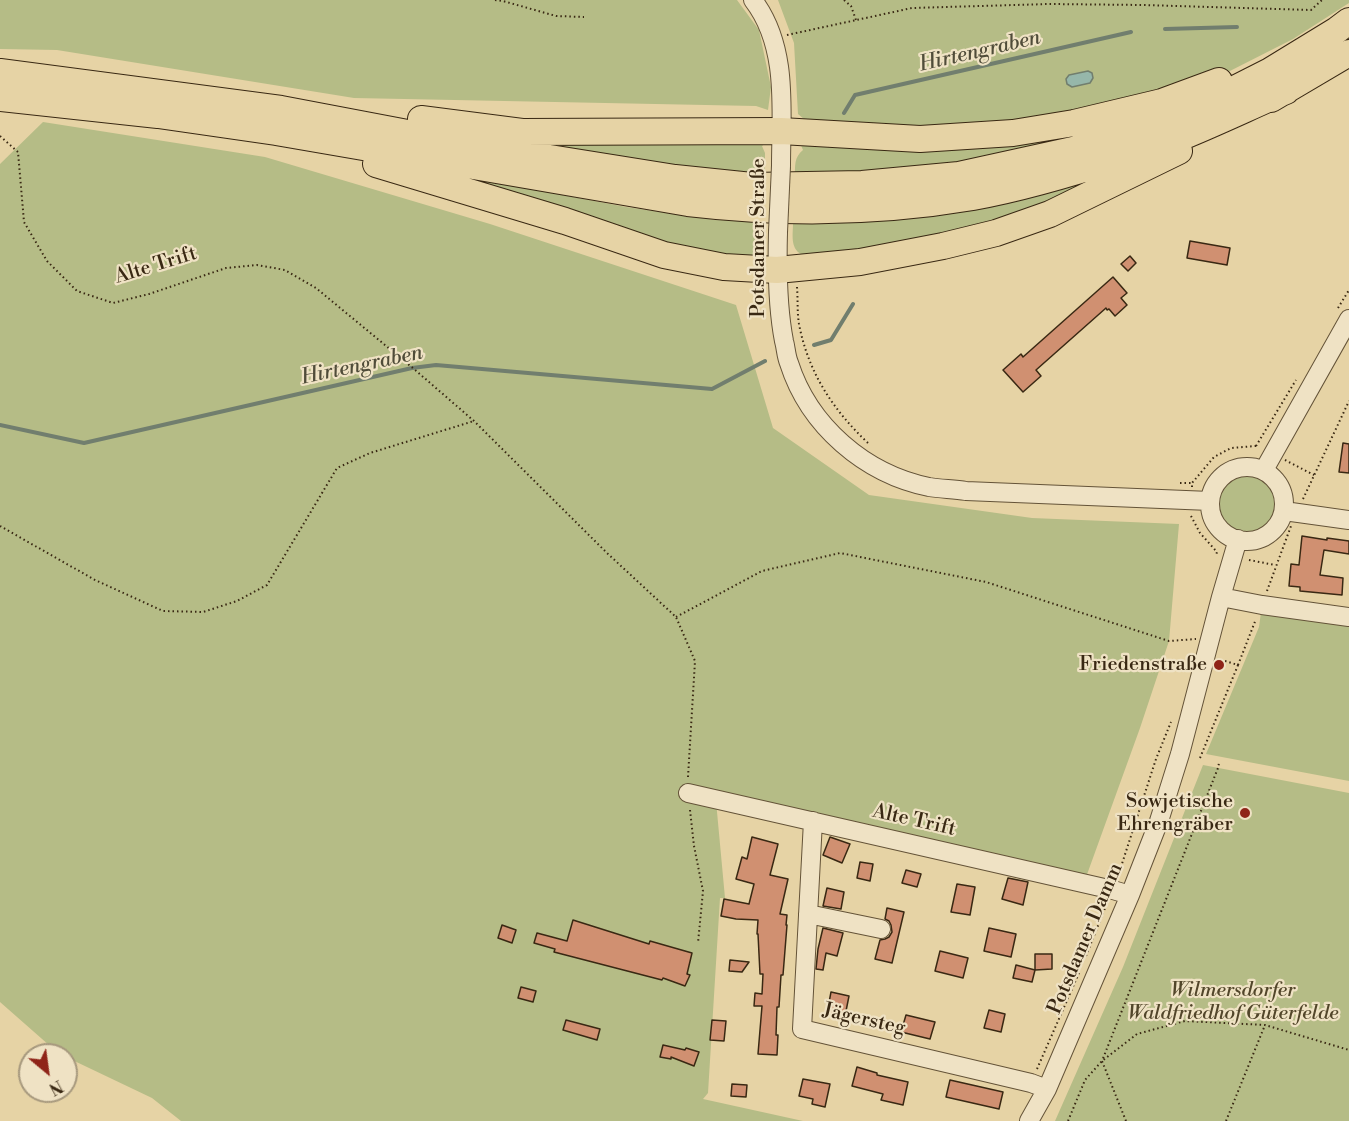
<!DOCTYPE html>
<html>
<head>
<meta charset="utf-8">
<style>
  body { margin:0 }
  #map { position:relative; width:1349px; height:1121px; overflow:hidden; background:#e6d3a5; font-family:"Libre Bodoni",serif }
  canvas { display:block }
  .north { position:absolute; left:18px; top:1043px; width:60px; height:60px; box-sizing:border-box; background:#efe2c4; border:2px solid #a6987d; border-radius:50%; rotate:151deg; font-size:16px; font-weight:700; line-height:24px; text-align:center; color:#392813 }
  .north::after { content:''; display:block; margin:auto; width:21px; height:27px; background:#8f2418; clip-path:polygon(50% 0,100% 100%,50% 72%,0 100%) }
</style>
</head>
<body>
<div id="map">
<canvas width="1349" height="1121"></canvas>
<div class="north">N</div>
</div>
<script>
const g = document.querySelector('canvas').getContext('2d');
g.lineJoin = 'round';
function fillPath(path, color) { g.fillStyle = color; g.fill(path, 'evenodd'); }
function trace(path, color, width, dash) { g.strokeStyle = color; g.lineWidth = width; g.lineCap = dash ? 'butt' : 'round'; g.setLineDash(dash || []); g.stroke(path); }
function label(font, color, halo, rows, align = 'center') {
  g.font = font + ' "Libre Bodoni",serif'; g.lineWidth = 4.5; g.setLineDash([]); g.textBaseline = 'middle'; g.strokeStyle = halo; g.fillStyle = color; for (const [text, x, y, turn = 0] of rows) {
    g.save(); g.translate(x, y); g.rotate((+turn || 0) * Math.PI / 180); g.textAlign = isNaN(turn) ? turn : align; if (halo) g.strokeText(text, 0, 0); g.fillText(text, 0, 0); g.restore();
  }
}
const green = new Path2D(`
  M0,0h737l22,30 12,57 -3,23 -12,-4 -402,-8 -297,-48 -57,-1z
  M778,0h571v3l-56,36 -71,36 -178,46 -104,8 -129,-4 -13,-11 -4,-71z
  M1158,108l-97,34 -93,21 -173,14c0,-11 -1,-20 8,-27l-3,-7z
  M43,122l222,35 225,67 246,81 37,123 96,67 163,23 147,6 -10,117 -29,87 -55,152 -369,-79 9,97h-5l-12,195 -5,6 100,22h-622l-29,-23 -86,-41v-2l-8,-2 -58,-51v-838z
  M466,132l300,11 -4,3 3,7v23l-57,-3z
  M1140,164l-167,71 -172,25v-6c-11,-6 -8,-20 -8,-31l216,-21 56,-14z
  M420,168l206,39 90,13 48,1 -4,27 5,4 -4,4 -59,2z
  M1216 504a31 31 0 1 1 62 0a31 31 0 1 1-62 0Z
  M1262,605l87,12v164l-143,-27 53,-127z
  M1203,765l146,28v328h-294l68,-154z`);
const water = new Path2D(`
  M1088,71l4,2 1,5 -3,5 -18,4 -5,-3 -1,-5 3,-4z`);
const stream = new Path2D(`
  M1165,29l72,-2
  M844,113l11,-18 276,-63
  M814,345l17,-5 22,-36
  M0,425l84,18 328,-75 24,-3 276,24 53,-28`);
const building = new Path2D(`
  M1190,241l40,7 -3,17 -40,-7z
  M1130,256l6,7 -8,8 -7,-7z
  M1113,277l14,16 -6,5 6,7 -12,11 -6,-7 -2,1 -1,-2 -70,62 5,6 -18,16 -20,-22 18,-16 2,3z
  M1343,443l6,1v29l-10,-1z
  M1302,536l25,4v-2l22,3v13l-25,-4 -4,25 23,3 -1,17 -42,-4v-4l-11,-1 2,-22 8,1z
  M752,837l26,7 -8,31 18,4 -8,35 7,1 -1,10h1l-4,50h-2l-2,32h-2l-1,28h2l-1,20 -19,-1 4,-48h-8l1,-13 7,1 1,-20h-3l-2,-40h-1l1,-14 -22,-1 -15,-3 3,-17 25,5 5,-20 -18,-5 6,-22 5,2z
  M830,837l20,7 -8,19 -19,-8z
  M860,862l13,2 -3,17 -13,-3z
  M906,870l15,4 -4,13 -15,-4z
  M1008,878l20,4 -5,23 -21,-6z
  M957,884l18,3 -5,28 -19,-3z
  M827,888l17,4 -3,17 -18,-3z
  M887,908l17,4 -12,51 -17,-4 5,-19 5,-1 4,-2 3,-5 -1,-7 -2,-4 -4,-2z
  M573,920l76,24 1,-3 42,12 -5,21 3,1 -5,11 -22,-8 -1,2 -108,-28 1,-3 -21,-6 3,-10 30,8z
  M502,925l14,5 -4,13 -14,-5z
  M823,928l20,5 -6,23 -11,-3 -3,17 -7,-1 2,-20z
  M989,928l27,6 -5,23 -27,-6z
  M940,951l28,7 -5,20 -28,-7z
  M1035,954h17v15l-17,1z
  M730,960l19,2 -7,10 -13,-1z
  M1016,965l19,5 -3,12 -19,-4z
  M521,987l15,4 -3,11 -15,-4z
  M831,992l18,4 -4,20 -18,-3z
  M989,1010l16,4 -4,18 -17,-4z
  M906,1015l29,7 -5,17 -29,-7z
  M566,1020l34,9 -3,11 -34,-10z
  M712,1020l14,1 -2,20 -14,-1z
  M663,1045l22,5 1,-2 13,4 -5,14 -23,-9v2l-11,-2z
  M857,1067l20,6v2l31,7 -5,23 -22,-5 2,-6 -31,-8z
  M803,1079l27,5 -5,23 -13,-3 1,-5 -14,-3z
  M950,1080l53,12 -4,17 -53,-12z
  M732,1084l15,1 -1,12 -15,-1z`);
const path = new Path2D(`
  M495,0l8,1 53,15 28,1
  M844,0l7,6 5,14
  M787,35l125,-27 137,-4 94,1 168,5 11,-10
  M0,136l18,16 6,70 23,39 30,30 36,12 36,-9 77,-26 31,-3 28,5 31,18 98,81 60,52 133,132 69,64 19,44 -7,116
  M797,287c1,12 0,25 2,37 9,48 34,86 69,119
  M1338,308l11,-18
  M1256,446l40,-66
  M1285,460l29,15
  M1180,483h12
  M1192,487v-4l22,-26 17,-9 25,-2 2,1
  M1303,499l46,-98
  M1191,516l9,17 17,19 -1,3
  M0,526l95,54 68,31 40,1 34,-11 30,-16 70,-117 33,-15 104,-32
  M1249,560l26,5
  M1267,591l24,-65
  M676,617l86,-46 78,-18 146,29 183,59 27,-2
  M1225,661l13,4 18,-46
  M1200,758l38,-93
  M690,810l4,36 9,45 -5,52
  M1118,876l38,-117 15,-37
  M1086,956l21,-53
  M1037,1069l42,-96
  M1068,1121l17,-41 17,-19 35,-27 48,-13 80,4 84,25
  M1126,1121l-24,-60 116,-293 1,-5
  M1226,1121l39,-96`);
const minor = new Path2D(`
  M753,0c36,47 28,111 28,166
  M778,232c-1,36 -1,73 6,109 2,7 2,15 5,22 20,63 76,111 140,124 12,2 25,2 37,4l244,10
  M1210 504a37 37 0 1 1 74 0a37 37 0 1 1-74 0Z
  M1264,470l85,-151
  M1284,511l65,9
  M1221,597l41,8 87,12
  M688,793l425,97 17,5
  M813,821l-11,208 229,54 16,6
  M808,914l73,15
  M1029,1121l18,-32 83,-194 29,-74 21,-67 41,-157 17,-58`);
const highway = new Path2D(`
  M0,72l281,37 200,38 194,31 77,8 110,-2 97,-9 114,-25 118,-39 79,-40 67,-41 12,-9
  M0,98l158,17 118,17 412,71c94,11 191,10 285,-6 51,-9 100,-24 149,-40 17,-6 35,-11 52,-17 38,-15 75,-33 112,-49
  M1271,99l78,-46
  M421,119l101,13 259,-1 139,8 93,-6 61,-10 88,-21 57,-21
  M376,164l189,57 99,34 60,12 53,3 83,-8 83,-16 53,-13 54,-19 129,-63`);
const minorBridge = new Path2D(`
  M778,232l3,-66`);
const markers = [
  [1219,665,6,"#8f2418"],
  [1245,813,6,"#8f2418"]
];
const streetNames = [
  ["Potsdamer Straße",759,238,-90],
  ["Alte Trift",156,266,-17],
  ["Alte Trift",914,821,13],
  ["Potsdamer Damm",1086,939,-67],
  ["Jägersteg",864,1020,13]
];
const poiNames = [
  ["Friedenstraße",1207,665],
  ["Sowjetische",1233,802],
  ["Ehrengräber",1233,825]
];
const parkNames = [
  ["Wilmersdorfer",1233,991],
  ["Waldfriedhof Güterfelde",1233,1014]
];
const waterNames = [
  ["Hirtengraben",980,52,-13],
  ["Hirtengraben",362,366,-12]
];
fillPath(green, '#b5bc86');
fillPath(water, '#96b7aa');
trace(water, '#717e6e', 1.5);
trace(stream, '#717e6e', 4);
fillPath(building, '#d09071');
trace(building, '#392813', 1.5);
trace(minor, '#645338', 20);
trace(highway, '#392813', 28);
trace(path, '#392813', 2, [1.5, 3]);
trace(minor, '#efe2c4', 18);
trace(highway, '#e6d3a5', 26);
trace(minorBridge, '#645338', 20, []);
trace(minorBridge, '#efe2c4', 18);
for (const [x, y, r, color] of markers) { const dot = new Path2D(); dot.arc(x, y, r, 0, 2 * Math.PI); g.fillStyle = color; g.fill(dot); trace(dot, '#efe2c4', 2); }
label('20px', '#392813', '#efe2c4', streetNames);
label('20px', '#392813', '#efe2c4', poiNames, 'right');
label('italic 20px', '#52462a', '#efe2c4', parkNames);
label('italic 21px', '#504c39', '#efe2c4', waterNames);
</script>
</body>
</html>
